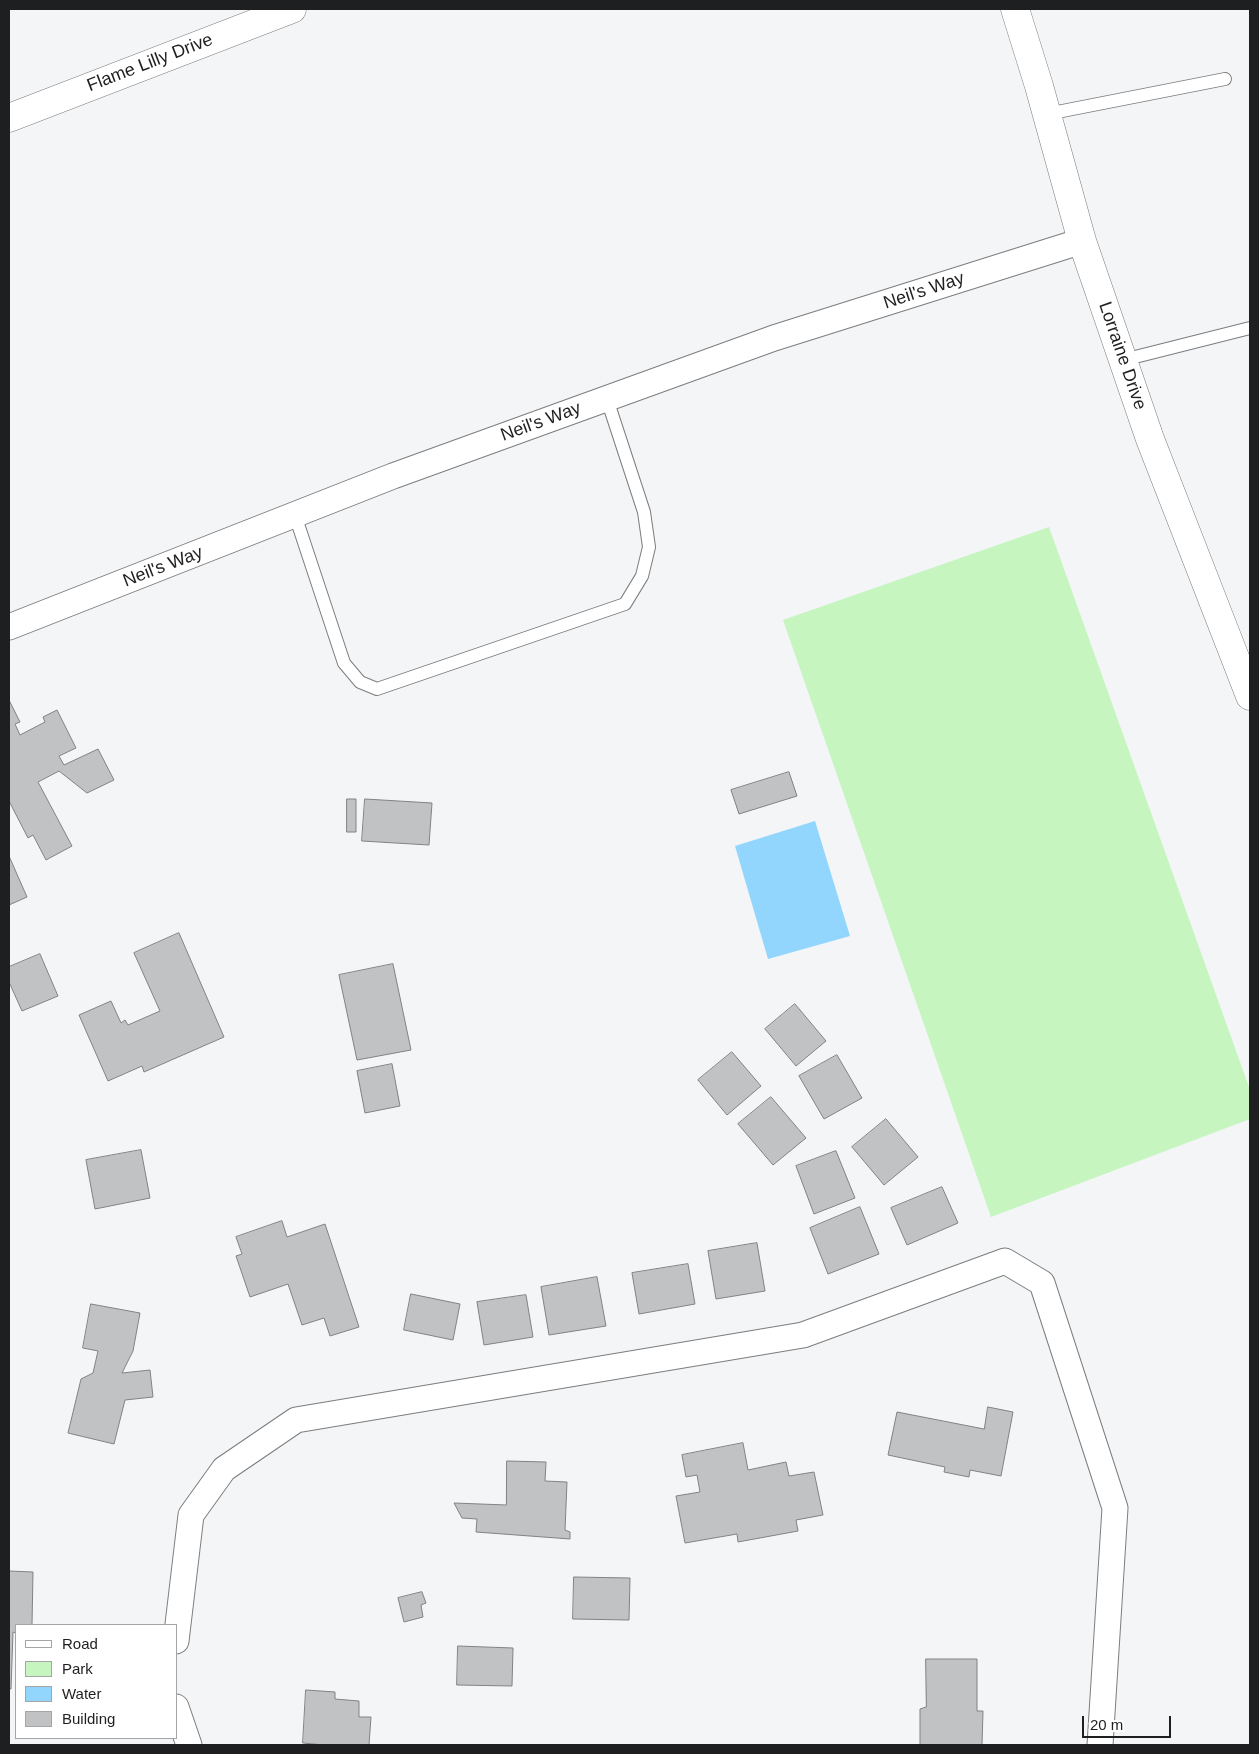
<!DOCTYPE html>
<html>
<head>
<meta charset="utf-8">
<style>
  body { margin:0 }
  #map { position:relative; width:1259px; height:1754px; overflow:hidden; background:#f3f5f7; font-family:Helvetica,sans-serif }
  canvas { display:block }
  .frame { position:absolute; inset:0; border:10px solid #1e1f20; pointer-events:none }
  .legend { position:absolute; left:15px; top:1624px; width:162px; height:115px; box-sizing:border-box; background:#fff; border:1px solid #a5a5a6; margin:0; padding:6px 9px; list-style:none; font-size:15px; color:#1e1f20 }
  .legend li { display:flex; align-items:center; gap:10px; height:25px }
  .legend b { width:25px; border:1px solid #a5a5a6 }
  .scale { position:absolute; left:1082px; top:1716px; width:89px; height:22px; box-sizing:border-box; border:2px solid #1e1f20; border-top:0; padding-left:6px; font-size:15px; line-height:18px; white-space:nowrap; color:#1e1f20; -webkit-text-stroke:4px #fff; paint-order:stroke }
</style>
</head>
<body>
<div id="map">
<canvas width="1259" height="1754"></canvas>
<div class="frame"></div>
<ul class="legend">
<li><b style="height:6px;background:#fff"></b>Road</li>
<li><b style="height:14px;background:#c6f5c0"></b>Park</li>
<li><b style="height:14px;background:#92d6fd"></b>Water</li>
<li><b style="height:14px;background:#c0c2c4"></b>Building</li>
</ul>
<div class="scale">20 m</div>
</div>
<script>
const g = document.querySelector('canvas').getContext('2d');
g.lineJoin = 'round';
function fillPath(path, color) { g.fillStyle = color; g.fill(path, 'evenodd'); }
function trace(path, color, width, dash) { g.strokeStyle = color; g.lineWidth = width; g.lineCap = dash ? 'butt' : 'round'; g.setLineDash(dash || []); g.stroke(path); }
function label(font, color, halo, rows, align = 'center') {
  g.font = font + ' Helvetica,sans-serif'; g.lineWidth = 4; g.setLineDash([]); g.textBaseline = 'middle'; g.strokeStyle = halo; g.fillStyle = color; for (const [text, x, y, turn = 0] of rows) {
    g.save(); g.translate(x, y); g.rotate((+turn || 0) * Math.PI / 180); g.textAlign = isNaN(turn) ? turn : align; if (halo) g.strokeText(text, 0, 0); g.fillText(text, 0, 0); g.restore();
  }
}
const green = new Path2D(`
  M1049,527l201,563v29l-259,98 -208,-597z`);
const water = new Path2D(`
  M815,821l35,115 -82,23 -33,-113z`);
const building = new Path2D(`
  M9,700l11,22 -5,2 5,11 25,-13 -2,-5 14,-7 19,38 -17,8 5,9 34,-16 16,31 -27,13 -28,-22 -21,11 34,64 -26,14 -13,-25 -5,3 -19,-37z
  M789,772l8,24 -58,18 -8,-24z
  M347,799h9v33h-9z
  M365,799l67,4 -3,42 -67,-4z
  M9,856l18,41 -18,8z
  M179,933l45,104 -80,35 -2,-6 -34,15 -29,-66 32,-14 10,22 4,-3 3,5 32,-14 -26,-58z
  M40,954l18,42 -36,15 -13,-29v-15z
  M393,964l18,86 -54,10 -18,-85z
  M795,1004l31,37 -30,25 -31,-37z
  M732,1052l29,34 -34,29 -29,-35z
  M837,1055l25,43 -38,21 -25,-43z
  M392,1064l8,42 -35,7 -8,-42z
  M771,1097l35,41 -33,27 -35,-41z
  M886,1119l32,38 -34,28 -32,-38z
  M141,1150l9,48 -55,11 -9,-49z
  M836,1151l19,47 -41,16 -18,-48z
  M942,1187l16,36 -51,22 -16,-37z
  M860,1207l19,47 -51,20 -18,-46z
  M282,1221l5,16 38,-13 34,103 -29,9 -6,-18 -22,7 -14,-41 -38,13 -14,-41 6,-2 -6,-17z
  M757,1243l8,48 -49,8 -8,-48z
  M688,1264l7,40 -56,10 -7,-41z
  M597,1277l9,49 -57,9 -8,-48z
  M411,1294l49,10 -7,36 -49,-10z
  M526,1295l7,42 -49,8 -7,-43z
  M91,1304l49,9 -7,38 -11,22 28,-3 3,27 -28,3 -11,44 -46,-11 13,-54 12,-6 5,-22 -15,-3z
  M988,1407l25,5 -12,64 -31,-6 -1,7 -25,-5 1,-5 -57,-12 9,-43 87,17z
  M743,1443l5,27 38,-8 3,14 25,-4 9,43 -27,5 2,11 -60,11 -1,-8 -52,9 -9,-47 24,-4 -3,-17 -11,2 -4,-22z
  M507,1461l39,1 -1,19 22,1 -2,48 5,2v7l-94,-7 1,-13 -15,-1 -8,-15 52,2z
  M9,1571l24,1 -1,53h-16v8l-3,-1 -2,57h-2z
  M574,1577l56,1 -1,42 -56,-1z
  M422,1592l4,11 -5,2 2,12 -19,5 -6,-24z
  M458,1646l55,2 -1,38 -55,-1z
  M926,1659h51v52h6l-1,34h-62v-36l6,-2z
  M306,1690l29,2v7l24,2v16h12l-2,28h-45l-21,-2z`);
const lane = new Path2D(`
  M1047,114l178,-35
  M1123,360l127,-32
  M295,515l49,148 16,19 17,7 248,-85 17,-28 7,-29 -5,-35 -37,-113`);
const street = new Path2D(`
  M9,627l384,-151 381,-138 308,-97
  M176,1641l15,-126 33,-46 72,-49 507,-85 202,-74 37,22 73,225 -15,237
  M176,1707l13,38`);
const secondary = new Path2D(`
  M1015,9l24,77 43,155 68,198 100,257
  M9,118l283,-109`);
const streetNames = [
  ["Flame Lilly Drive",150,63,-21],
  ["Neil's Way",924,291,-18],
  ["Lorraine Drive",1122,356,71],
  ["Neil's Way",541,422,-20],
  ["Neil's Way",163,567,-21]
];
fillPath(green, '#c6f5c0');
fillPath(water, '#92d6fd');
fillPath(building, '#c0c2c4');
trace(building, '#808283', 1);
trace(lane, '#7c7d7f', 14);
trace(street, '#7c7d7f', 27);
trace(secondary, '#7c7d7f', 29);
trace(lane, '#fff', 12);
trace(street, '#fff', 25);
trace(secondary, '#fff', 28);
label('18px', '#1e1f20', '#fff', streetNames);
</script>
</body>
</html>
